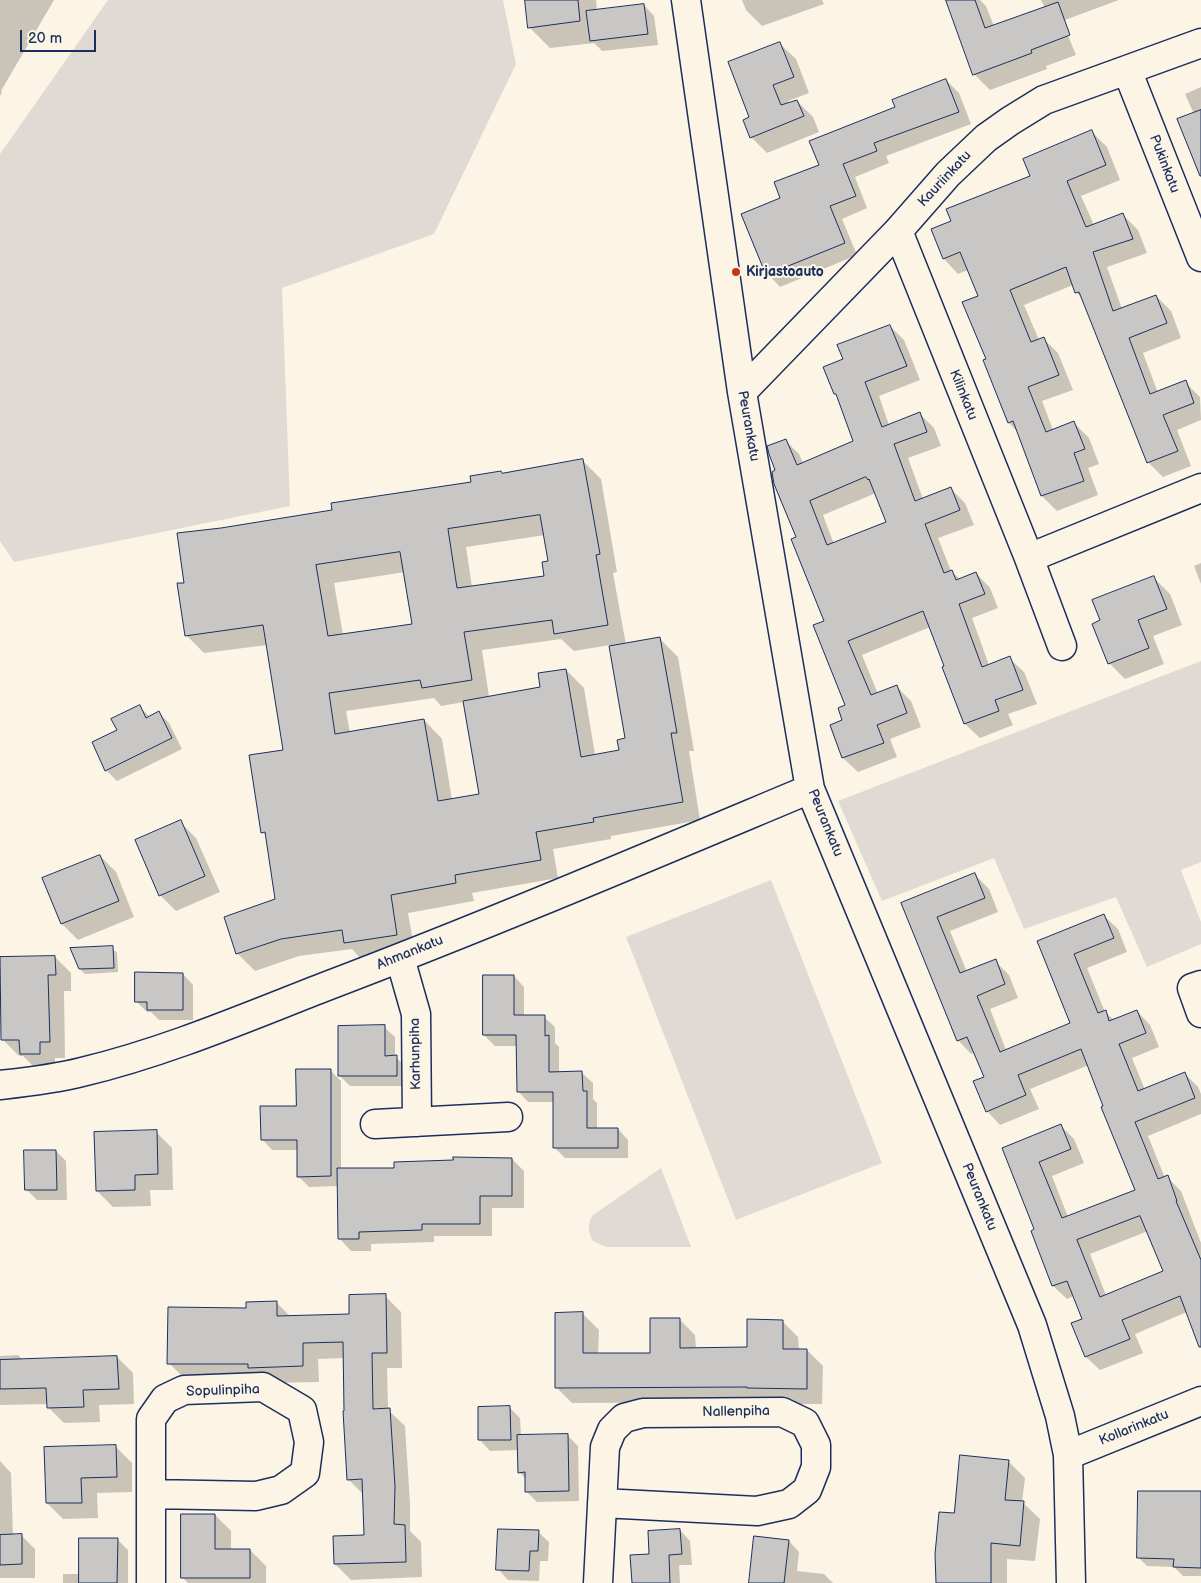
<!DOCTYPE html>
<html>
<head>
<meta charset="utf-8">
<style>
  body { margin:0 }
  #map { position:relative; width:1201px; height:1583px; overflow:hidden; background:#fcf5e5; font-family:"Balsamiq Sans",sans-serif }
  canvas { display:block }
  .scale { position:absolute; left:20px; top:30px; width:76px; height:22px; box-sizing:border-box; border:2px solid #1b2f5e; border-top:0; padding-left:6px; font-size:15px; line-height:18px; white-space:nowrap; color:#1b2f5e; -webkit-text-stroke:4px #fcf5e5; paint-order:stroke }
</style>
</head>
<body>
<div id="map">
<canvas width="1201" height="1583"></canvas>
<div class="scale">20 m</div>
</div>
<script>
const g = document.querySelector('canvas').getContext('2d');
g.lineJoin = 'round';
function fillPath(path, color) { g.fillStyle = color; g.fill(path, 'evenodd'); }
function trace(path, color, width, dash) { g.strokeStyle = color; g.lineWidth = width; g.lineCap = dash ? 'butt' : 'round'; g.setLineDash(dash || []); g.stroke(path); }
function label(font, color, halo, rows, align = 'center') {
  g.font = font + ' "Balsamiq Sans",sans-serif'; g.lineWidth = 4; g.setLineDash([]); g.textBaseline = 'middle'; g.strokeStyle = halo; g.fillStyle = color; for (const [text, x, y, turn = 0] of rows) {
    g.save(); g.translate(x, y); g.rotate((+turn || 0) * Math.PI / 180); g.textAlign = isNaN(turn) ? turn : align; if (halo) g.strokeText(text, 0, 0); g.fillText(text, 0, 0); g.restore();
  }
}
const green = new Path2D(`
  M108,0h395l13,64 -82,170 -152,54 8,218 -276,56 -14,-21v-387z
  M1201,661v201l-20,8 20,52v22l-54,23 -31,-70 -92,32 -30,-71 -112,43 -44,-100z
  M771,880l111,283 -146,57 -110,-283z
  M661,1168l30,79h-85l-13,-6c-5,-9 -6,-17 0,-26z`);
const shadow = new Path2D(`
  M0,0h54l-53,91 1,1 -2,4z
  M526,0h70l1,11 47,-6 10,11 4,29 -56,6 -8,-8 -44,5 -21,-21z
  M742,0h80l2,4 -62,22 -16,-16z
  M947,0h33l6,6 8,20 51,-18 -4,-8h78l-57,21 14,34 -30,11 1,3 -57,21 -16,-16z
  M780,44l16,15 13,34 -21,8 1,3 8,-3 16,16 6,15 -52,21 -16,-16v-19z
  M946,80l13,13 12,31 -85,32 3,7 -34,14 12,31 -25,11 15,36 -77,32 -12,-13 -25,-60 38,-15 40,-33 76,-58z
  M1201,87v79l-7,-52 -9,-20z
  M1092,132l15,15 13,33 -39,16 13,29 29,-10 15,15 9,23 -40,14 15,42 34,-13 15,15 10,27 -38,15 15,40 27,-11 15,15 1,23 -24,10 14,36 -28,11 -15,-15 -65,-163 -7,-7 -3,-7 -49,20 15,35 4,-2 15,15 15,37 -31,11 11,29 21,-7 15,15 10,26 -11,4 10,27 -41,16 -15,-15 -24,-64 -9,-9 -24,-62 2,-1 -8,-64 -11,-26 -10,4 -14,-15 8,-37 80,-46z
  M890,326l14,14 16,40 -41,16 10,29 31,-11 14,14 7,18 -33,12 15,41 28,-10 14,14 9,22 -36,13 13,33 9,8 16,-6 14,15 8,20 -26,10 17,47 20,-7 15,14 13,32 -29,10 5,11 -33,13 -15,-14 -21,-56 1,-1 -15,-40 -68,28 16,39 19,-7 14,14 10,26 -31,12 7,18 -39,15 -15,-14 -12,-32 13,-5 2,-15 -21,-84 -28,-84 -20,-67 8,-31 14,14 4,9 52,-21 -17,-46 -3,-3 10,-33zM876,493l11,30 -53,21 -11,-29z
  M583,461l18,18 16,93 -4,1 13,72 34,-6 18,18 16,94h-5l11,69 -89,16v3l-58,10 5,29 -86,15 2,8 -66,12 7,40 -52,8 -11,-12 -53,7 -44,15 -18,-18 39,-53 -9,-63 -4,-5 22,-81 -18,-106 -63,8 -18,-18 -1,-51 148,-73 140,-28 30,-9zM545,535l5,27 -4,15 -74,10 -6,-40zM405,572l8,53 -70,10 -9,-52zM561,639l13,12 36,-6 16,95 -5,11 -26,4 -11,-67 -18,-18 -24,18 -53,9 -7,-47zM434,698l7,8 23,-4 17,94 -29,4 -10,-61 -18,-19 -74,13 -4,-22z
  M1201,563v21l-7,-18z
  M1154,578l16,16 12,31 -29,11 11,28 -39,15 -16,-16 -7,-42z
  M140,707l10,10 9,-4 10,10 13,26 -65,32 -11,-11 13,-39z
  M180,822l16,16 24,54 -44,19 -16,-16z
  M100,856l16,16 18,45 -56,23 -16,-16z
  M975,875l14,14 9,23 -48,19 17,41 28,-11 14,14 9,23 -28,11 16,41 65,-27 -32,-81 65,-26 14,13 9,23 -40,16 18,44 9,8 23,-9 13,14 9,22 -27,11 13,32 39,-17 14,14 3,7v20l-53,22 17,42 2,-1 14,14 20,52v90l-14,-21 -52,22 8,19 -43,17 -14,-13 -13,-33 11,-5 -10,-23 -7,3 -14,-13 -17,-56 -33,-82 58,-22 13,13 10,24 -32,13 16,41 68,-27 -47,-125 -59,24 9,20 -39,16 -13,-14 -1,-33 -11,-26 -4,2 -13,-14 -55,-136zM1148,1231l17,40 -59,24 -16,-41z
  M112,948l5,5 1,19 -33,2 -5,-5z
  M55,957l16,16v18h-7l1,67h-10v11l-18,1 -14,-14h-4l-16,-16z
  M183,974l10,11v35h-34l-8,-8h-4l-11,-11z
  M514,976l10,11v29l20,1 11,10v16l4,4v26h23l11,10v16l4,4v26h21l10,11v18h-63l-11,-11v-45h-26l-10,-11 -1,-45h-22l-11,-11z
  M384,1027l11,10v20l12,10v19h-57l-11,-11z
  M330,1070l11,11v88h54l117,-10 12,12v37h-32v28h-58v6l-63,2v7h-20l-12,-13 -1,-52 -29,1 -11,-11v-26h-26l-10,-11 36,-32z
  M156,1132l16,16 1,42h-23l1,16 -38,1 -16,-16z
  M56,1151l10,10 1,39h-30l-11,-11z
  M385,1296l16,16 1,56h-15l1,42 17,16 5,77v28l11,11 1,35 -71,3 -16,-16 30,-27 -2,-43 -15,-15 -3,-121 -27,1 1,23 -54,1 -80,-4 -16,-16 78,-54 29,-7 15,15 59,-1z
  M583,1314l16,16 -1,24h53l28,-35 16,16 1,14h53l33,-28 16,16 1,13h8l16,16 -1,38h-57l-2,-2 -191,1 -16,-16z
  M18,1355l5,5 94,-3 16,16 1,31 -35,1 1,17 -36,1 -16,-16v-3l-48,1v-49z
  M509,1407l11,11 1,18h47l10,10 1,55 -42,1 -11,-11v-12l-7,-7v-22l-29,1 -10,-11z
  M116,1447l16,16v29l-35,1 1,25 -35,1 -16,-16z
  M0,1461l11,12 2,63 8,-1 14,14v29h-35z
  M1009,1462l16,16 -3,24 18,17 -5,42 -28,-2v24h-70l19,-68z
  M1201,1493v83h-18l-9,-9 -27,-1 -9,-9z
  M215,1515l16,16v19h19l16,16v17h-78l-5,-5z
  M680,1530l10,11 2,24h-13l1,18h-47l18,-28z
  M538,1532l11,10 -1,19h-8l-1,20 -31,-1 -10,-11z
  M117,1539l11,11v33h-65v-9h17z
  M789,1541l10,11 -2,19 27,3 9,9h-83z`);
const building = new Path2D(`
  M525,0h53l2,21 -52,7z
  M946,0h29l10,28 73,-26 12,33 -39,15 1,3 -59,22z
  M644,4l4,30 -58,7 -4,-30z
  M780,42l14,35 -21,8 8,20 16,-5 7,16 -54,22 -7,-18 6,-3 -21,-55z
  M946,79l13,33 -85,31 3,8 -34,13 13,32 -26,10 15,37 -79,32 -25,-61 39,-16 -6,-16 45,-17 -10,-24 86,-34 -3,-7z
  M1201,110v66h-1l-23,-57z
  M1092,130l14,35 -39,16 19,46 37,-14 10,26 -40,13 20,59 43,-16 11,28 -38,15 21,56 36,-14 8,23 -31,12 15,36 -31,12 -68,-171 -4,1 -9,-26 -56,23 21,52 13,-5 15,38 -31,12 18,45 28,-11 11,28 -11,4 10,28 -43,15 -28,-75 -5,2 -25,-63 3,-1 -24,-57 16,-6 -18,-44 -17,7 -12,-30 20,-8 -5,-12 84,-33 -7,-17z
  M890,325l17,41 -42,16 17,45 38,-15 7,20 -33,12 21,57 36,-14 9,23 -35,14 19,49 8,-3 4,10 20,-8 9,22 -26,10 23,63 28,-11 13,34 -28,10 4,11 -35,13 -22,-57 2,-1 -21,-55 -75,30 23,54 26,-10 10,28 -30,12 7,18 -42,15 -12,-33 12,-5 -4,-12 7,-3 -32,-80 11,-4 -33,-82 5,-2 -22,-53 -2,-12 3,-2 -6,-16 -2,-8 19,-7 11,26 56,-24 -17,-47h-2l-11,-27 20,-8 -6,-14zM866,477l2,3 1,-1 17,43 -59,23 -17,-44z
  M583,459l17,95 -4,1 12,70 -54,9 -2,-14 -88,12 8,48 -50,8 -2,-8 -91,13 6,41 89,-15 14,82 41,-7 -16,-93 77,-14 -2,-14 28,-4 15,88 38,-7 -2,-10 8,-2 -16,-92 51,-9 17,96h-6l12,69 -90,16 1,4 -58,10 5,28 -86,15 1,8 -65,12 6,40 -53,8 -2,-13 -61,9 -45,15 -12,-37 51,-18 -10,-67 -4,1 -12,-78 34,-5 -20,-125 -78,11 -8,-53h7l-7,-50 44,-5 111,-18 -1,-7 140,-21 -1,-6 31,-5 1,2zM540,515l8,46 -6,1 2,14 -87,12 -9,-59zM400,552l12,72 -84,12 -12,-71z
  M1154,576l13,33 -29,11 11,28 -41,16 -16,-40 8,-4 -8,-20z
  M140,705l6,13 13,-7 13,27 -67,33 -13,-29 25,-12 -6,-11z
  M181,820l24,56 -46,20 -24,-56z
  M100,855l19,46 -58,23 -19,-46z
  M975,873l10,25 -48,19 23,56 36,-14 9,25 -28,12 23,56 70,-29 -33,-82 67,-27 10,24 -40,16 24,59 8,-3 3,11 28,-11 9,23 -27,11 19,47 47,-19 10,26 -60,24 23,57 10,-4 9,26h-1l25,59v87h-2l-19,-51 -58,24 8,19 -45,18 -14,-34 11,-4 -15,-38 -15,5 -21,-55 3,-2 -32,-81 59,-24 10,25 -32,13 23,56 73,-28 -34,-83 2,-1 -22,-57 -63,26 8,20 -40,17 -13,-31 11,-4 -17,-40 -10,4 -56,-138zM1140,1216l23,55 -63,26 -23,-57z
  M113,946l1,22 -35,1 -9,-21z
  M55,956l1,19h-8l2,67h-10v12h-20l-1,-14h-18l-1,-83z
  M135,972l48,1v37h-36v-8h-12z
  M483,975h31v40h31v21l4,-1v37l33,-1 1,20h4v37h31v20h-65v-56h-36l-1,-57h-33z
  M385,1025v31l12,-1v21h-59v-50z
  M296,1069h35v107l-34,1v-37h-36l-1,-34h36z
  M157,1130l1,44 -23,1v15l-39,1 -2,-59z
  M24,1150h32l1,40h-32z
  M453,1157l59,1v38h-32v28h-58v6l-63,2v7h-21l-1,-71h57v-6l59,-2z
  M386,1294l1,59h-15l1,56 17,-1 5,78 -1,38 11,1 1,37 -72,2 -1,-28 31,-1 -2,-56 -15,1 -4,-69h1l-1,-69 -40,1v23l-55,2v-4h-81l1,-57 78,1v-6l31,-1v15l72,-2v-19z
  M583,1312v41h67v-35h30v30l67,-1v-28l36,1v29h24v40l-60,-1v-1l-192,1v-75z
  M117,1356l2,33 -36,1 1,17 -37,1 -1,-20 -46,1v-29z
  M510,1406l1,34h-33v-33z
  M568,1434l1,57 -44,1v-20l-7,1 -1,-38z
  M116,1445l1,32 -36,1 1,25h-36l-2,-56z
  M960,1455l49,5 -4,40 19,1 -4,45 -29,-3v40h-55l-1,-29 4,-42 15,1z
  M1138,1491h63v77l-28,-1 1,-8 -37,-1z
  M181,1514h34v35h35v29h-69z
  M498,1529l41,1 -1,21h-8l-1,20 -33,-1z
  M680,1529l2,25 -13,1 1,28h-38l-2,-28 19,-1 -1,-23z
  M22,1534v30l-22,1v-30z
  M754,1536l35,4 -5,43h-35z
  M79,1538h39l-1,45h-38z`);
const minor = new Path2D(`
  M686,0l56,392 68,397 222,536 28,91 8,39 3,128
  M1127,70l74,187
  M898,231l131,327 33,88
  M742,392l156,-161 50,-57 38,-36 24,-17 34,-21 157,-57
  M1029,558l172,-70
  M400,958l16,56 1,108
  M1201,985l-9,3 9,25
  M0,1085c27,-3 55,-6 82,-13 84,-20 165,-55 245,-86 163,-62 323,-130 483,-197
  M375,1124l133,-7
  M1068,1455l133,-54
  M151,1494l105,2 25,-6 24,-17 4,-31 -7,-32 -39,-23 -79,3 -19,9 -14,20v164
  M598,1583l7,-136 7,-17 12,-12 19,-5 139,-1 23,11 11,22v22l-9,23 -18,14 -32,7 -155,-8`);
const markers = [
  [736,272,5,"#c8321e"]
];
const streetNames = [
  ["Pukinkatu",1164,164,69],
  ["Kauriinkatu",945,179,-47],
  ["Kilinkatu",963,395,68],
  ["Peurankatu",748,426,80],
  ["Peurankatu",825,823,68],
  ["Ahmankatu",410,953,-22],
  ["Karhunpiha",416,1054,-91],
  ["Peurankatu",979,1197,68],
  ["Sopulinpiha",223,1391,-2],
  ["Nallenpiha",736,1412,-1],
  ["Kollarinkatu",1134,1428,-22]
];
const poiNames = [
  ["Kirjastoauto",746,272]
];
fillPath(green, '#dfdbd4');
fillPath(shadow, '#0003');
fillPath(building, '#c8c7c6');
trace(building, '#1b2f5e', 1);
trace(minor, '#1b2f5e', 31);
trace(minor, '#fcf5e5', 28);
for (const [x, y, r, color] of markers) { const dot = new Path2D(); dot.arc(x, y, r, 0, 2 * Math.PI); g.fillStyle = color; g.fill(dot); trace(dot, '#fcf5e5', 2); }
label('14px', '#1b2f5e', '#fcf5e5', streetNames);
label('bold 14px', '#1b2f5e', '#fcf5e5', poiNames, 'left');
</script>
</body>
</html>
